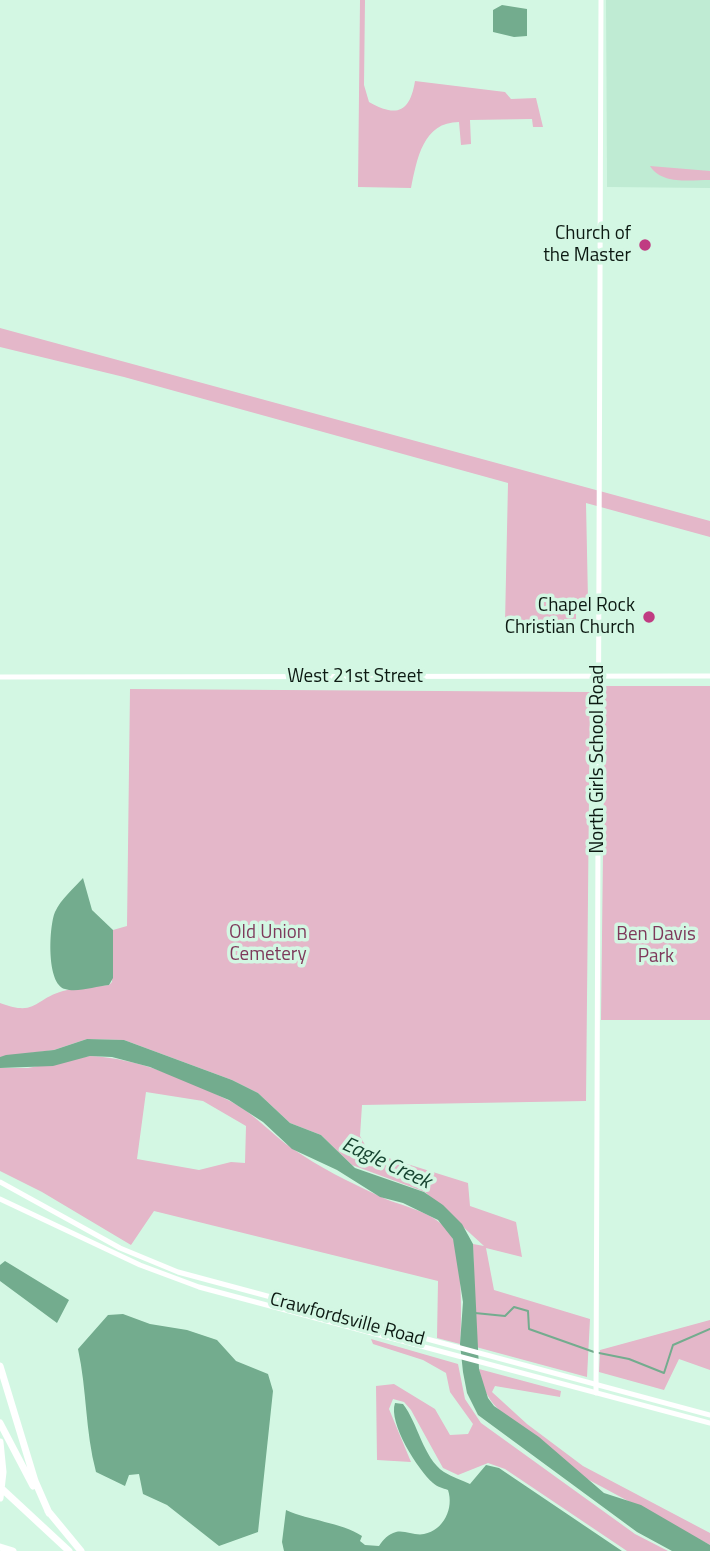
<!DOCTYPE html>
<html>
<head>
<meta charset="utf-8">
<style>
  body { margin:0 }
  canvas { display:block; background:#d3f7e3 }
</style>
</head>
<body>
<canvas width="710" height="1551"></canvas>
<script>
const g = document.querySelector('canvas').getContext('2d');
g.lineJoin = 'round';
function fillPath(path, color) { g.fillStyle = color; g.fill(path, 'evenodd'); }
function trace(path, color, width, dash) { g.strokeStyle = color; g.lineWidth = width; g.lineCap = dash ? 'butt' : 'round'; g.setLineDash(dash || []); g.stroke(path); }
function label(font, color, halo, rows, align = 'center') {
  g.font = font + ' "Titillium Web",sans-serif'; g.lineWidth = 7; g.setLineDash([]); g.textBaseline = 'middle'; g.strokeStyle = halo; g.fillStyle = color; for (const [text, x, y, turn = 0] of rows) {
    g.save(); g.translate(x, y); g.rotate((+turn || 0) * Math.PI / 180); g.textAlign = isNaN(turn) ? turn : align; if (halo) g.strokeText(text, 0, 0); g.fillText(text, 0, 0); g.restore();
  }
}
const built = new Path2D(`
  M606,0h104v188l-103,-1z`);
const green = new Path2D(`
  M360,0h5l-1,85 5,17c28,16 41,10 46,-21l90,11 6,7 25,-1 7,29h-10l-1,-8 -62,1 1,24 -10,1 -2,-23c-36,0 -42,37 -48,66l-53,-1z
  M650,166l60,5v9c-20,0 -48,5 -60,-14z
  M0,328l710,193v16l-124,-34 2,97 -12,1v18h-12l-1,7 -58,-3 3,-140 -384,-106 -124,-30z
  M605,686h105v334h-109z
  M130,689l460,3 -4,409 -224,4 -2,31 9,16 99,31 2,23 46,16 6,35 -36,-9 8,42 96,29 -3,58 -111,-30 -3,-103 11,2 -59,-54 -73,-27 -31,-30 -31,-12 -32,-30 -26,-13 -108,-40 -37,-1 -33,11 -54,7v-54c37,14 34,-4 63,-12 14,-4 32,-5 46,-6l3,-3 1,-52 14,-4z
  M90,1056c48,2 97,24 140,45 24,12 42,34 63,48 26,18 56,33 84,46 25,13 62,15 76,44 9,20 9,82 7,105l-23,-6 1,-57 -284,-70 -23,34 -89,-53 -42,-21v-103h28zM146,1092l57,9 43,25 -1,37 -14,-1 -32,8 -62,-11z
  M710,1320v50l-31,-11 -15,31 -65,-18 1,-22z
  M371,1339l87,25 7,35 16,24 154,111 33,17h-41l-122,-82 -17,-6 -30,12 -15,-7 -32,-58 -7,-8 -11,-3 -4,10 22,53 -34,-2 -1,-74 18,-2 41,25 15,26 18,-1 5,-10 -23,-32 -4,-19 -23,-13 -50,-16z
  M479,1369l82,22 -1,6 -65,-11 -3,6 35,32 56,42 127,67v12l-134,-72c-21,-24 -77,-55 -88,-77 -5,-8 -7,-18 -9,-27z`);
const water = new Path2D(`
  M502,5l25,4v27l-13,1 -21,-5v-22z
  M83,878l9,32 21,20v48l-4,7c-13,1 -32,8 -44,4 -19,-5 -16,-63 -10,-77 6,-13 19,-24 28,-34z
  M87,1039l37,1 108,40 26,13 32,30 31,12 34,33 69,24 19,13 19,19 11,20 6,125 9,29 6,8 45,31 65,56 37,12 69,40v6h-38l-35,-19 -159,-117 -11,-22 -4,-21 -3,-28 3,-42 -10,-63 -15,-19 -35,-17 -23,-6 -43,-27 -45,-21 -29,-27 -34,-22 -79,-33 -38,-10 -22,-1 -37,10 -53,2v-11l6,-2 48,-5z
  M5,1261l64,39 -12,23 -57,-42v-16z
  M123,1314l27,10 37,6 30,10 19,21 32,13 5,17 -15,141 -39,14 -52,-41 -24,-11 -4,-20 -10,1 -4,11 -29,-14c-11,-41 -9,-82 -18,-123l30,-34z
  M395,1403l8,1c15,19 20,54 41,68 8,5 18,8 26,12l16,-19 13,3 123,83h-338l-2,-9 4,-32c24,11 54,12 76,26l-2,5 5,4 14,1c4,-6 9,-12 17,-14 9,-2 19,4 28,2 20,-4 30,-26 24,-44 -5,-2 -11,-3 -15,-7 -15,-13 -45,-60 -38,-80z`);
const stream = new Path2D(`
  M475,1313l30,3 9,-9 14,4 1,18 65,23
  M599,1353l30,6 35,14 9,-28 37,-16`);
const secondary = new Path2D(`
  M0,677l710,-1
  M596,1393l5,-1393`);
const primary = new Path2D(`
  M0,1182l120,66 58,24 532,143
  M0,1199l140,66 59,22 511,136`);
const highway = new Path2D(`
  M0,1366l35,115 14,32
  M0,1423l33,63
  M0,1442l3,30 -3,26
  M0,1487l69,64
  M48,1511l33,40
  M0,1547l13,4`);
const markers = [
  [645,245,7,"#c03c82"],
  [649,617,7,"#c03c82"]
];
const poiNames = [
  ["Church of",631,234],
  ["the Master",631,256],
  ["Chapel Rock",635,606],
  ["Christian Church",635,628]
];
const streetNames = [
  ["West 21st Street",355,677],
  ["North Girls School Road",598,759,-90],
  ["Crawfordsville Road",347,1320,15]
];
const parkNames = [
  ["Old Union",268,933],
  ["Cemetery",268,955],
  ["Ben Davis",656,935],
  ["Park",656,957]
];
const waterNames = [
  ["Eagle Creek",386,1164,25]
];
fillPath(built, '#bfebd3');
fillPath(green, '#e4b7c9');
fillPath(water, '#73ac8e');
trace(stream, '#73ac8e', 2);
trace(secondary, '#fff', 5);
trace(primary, '#fff', 5);
trace(highway, '#fff', 7);
for (const [x, y, r, color] of markers) { const dot = new Path2D(); dot.arc(x, y, r, 0, 2 * Math.PI); g.fillStyle = color; g.fill(dot); trace(dot, '#d3f7e3', 2.5); }
label('19px', '#0c1912', '#d3f7e3', poiNames, 'right');
label('19px', '#0c1912', '#d3f7e3', streetNames);
label('19px', '#7e395b', '#d3f7e3', parkNames);
label('italic 21px', '#164430', '#d3f7e3', waterNames);
</script>
</body>
</html>
